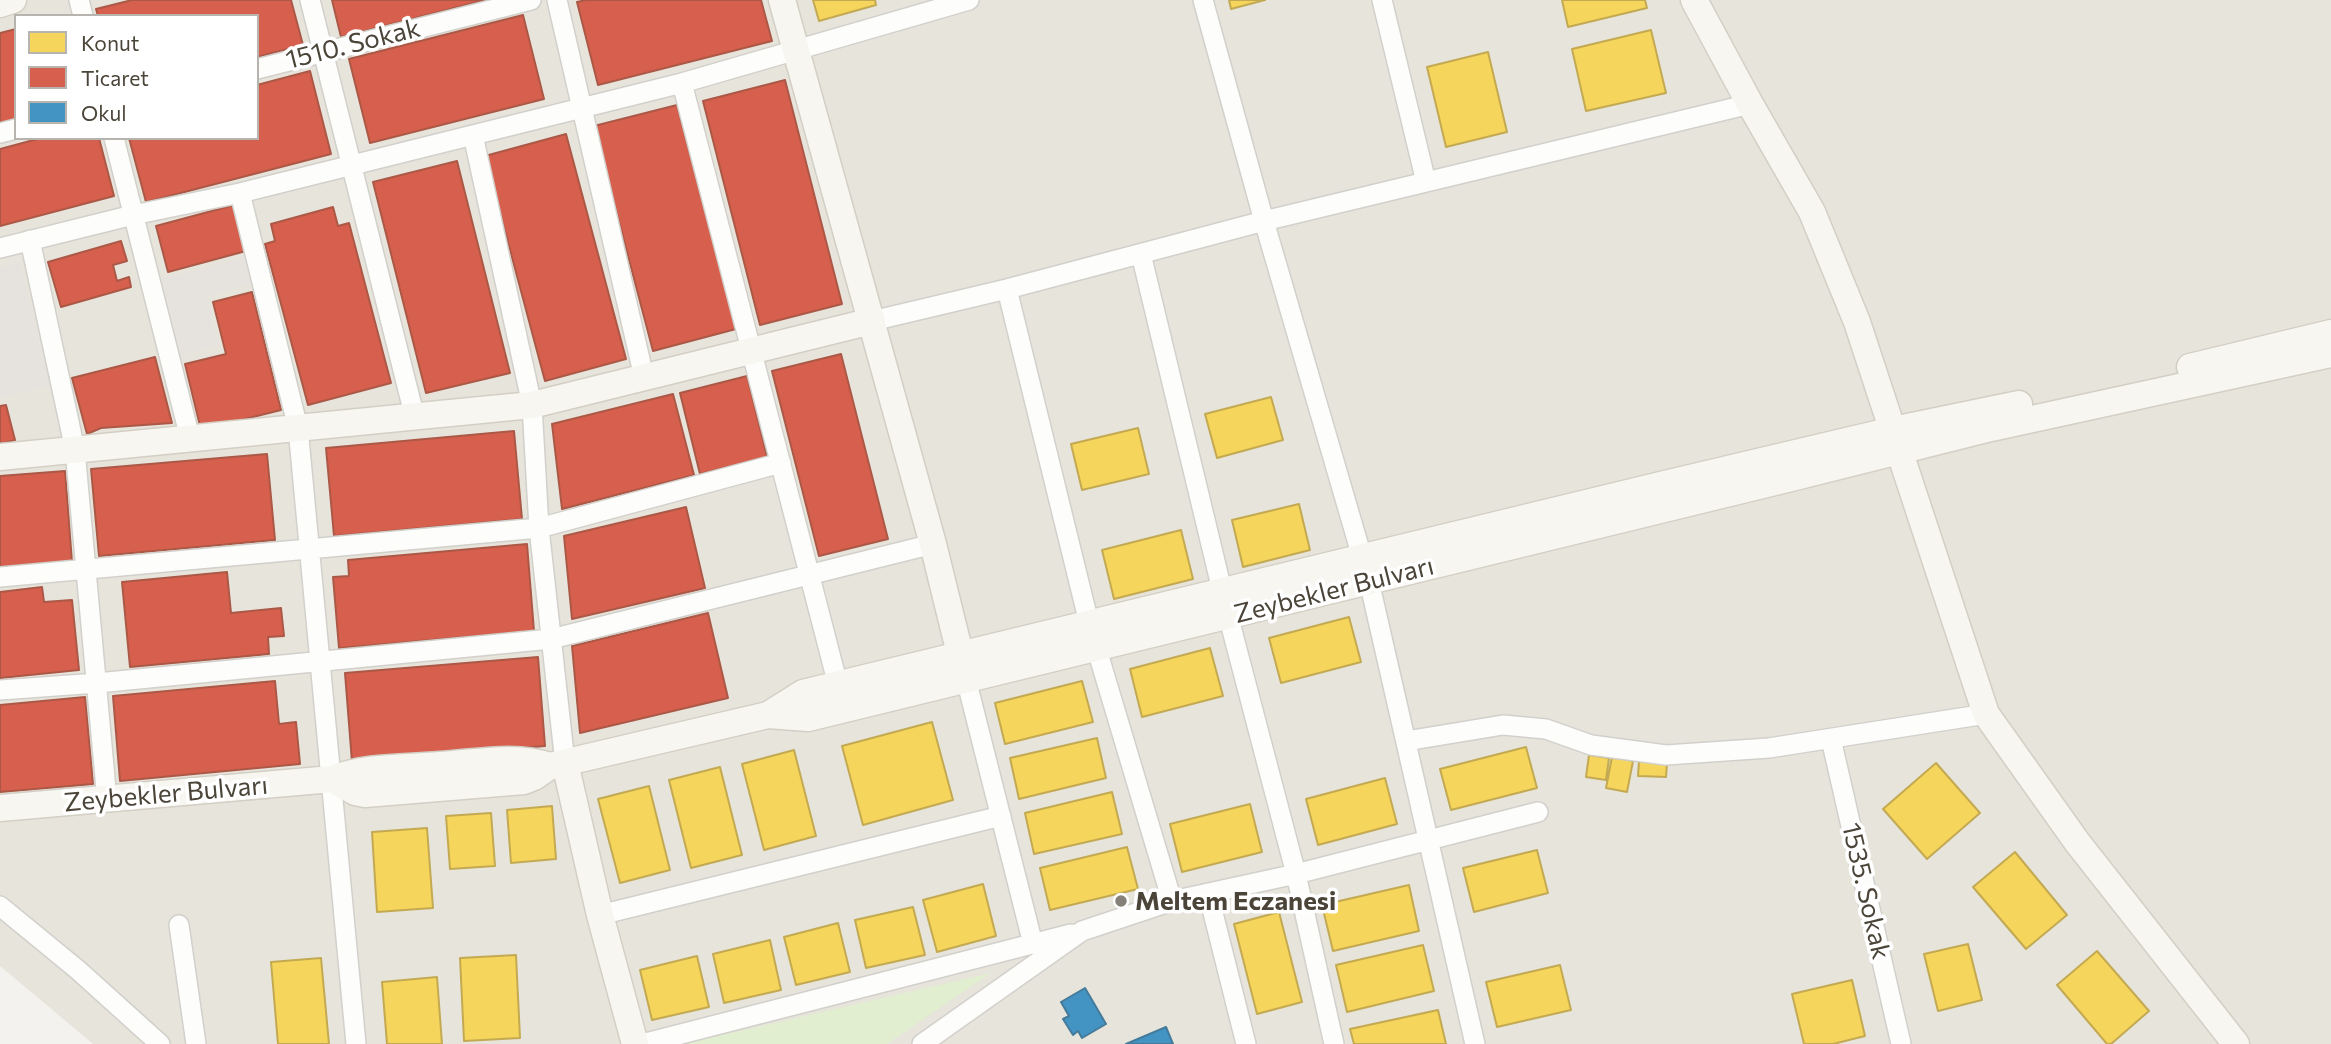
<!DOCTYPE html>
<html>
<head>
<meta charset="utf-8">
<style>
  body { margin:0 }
  #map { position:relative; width:2331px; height:1044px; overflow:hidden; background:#f4f2ee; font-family:Commissioner,sans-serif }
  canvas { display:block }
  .legend { position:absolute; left:14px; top:14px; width:245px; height:126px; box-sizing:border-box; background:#fff; border:2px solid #b7b4b0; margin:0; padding:9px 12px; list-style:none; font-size:21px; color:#4b4439 }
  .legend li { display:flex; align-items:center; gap:14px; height:35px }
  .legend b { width:35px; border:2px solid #b7b4b0 }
</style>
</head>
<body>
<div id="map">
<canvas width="2331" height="1044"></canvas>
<ul class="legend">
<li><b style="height:19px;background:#f6d55c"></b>Konut</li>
<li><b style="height:19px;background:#d6604d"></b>Ticaret</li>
<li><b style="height:19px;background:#4393c3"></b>Okul</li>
</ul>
</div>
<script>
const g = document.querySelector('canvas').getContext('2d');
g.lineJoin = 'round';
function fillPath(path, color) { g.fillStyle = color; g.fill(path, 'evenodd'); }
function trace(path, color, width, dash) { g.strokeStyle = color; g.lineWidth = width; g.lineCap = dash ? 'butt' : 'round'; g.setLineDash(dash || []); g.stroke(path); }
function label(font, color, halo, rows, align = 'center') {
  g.font = font + ' Commissioner,sans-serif'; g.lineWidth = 7; g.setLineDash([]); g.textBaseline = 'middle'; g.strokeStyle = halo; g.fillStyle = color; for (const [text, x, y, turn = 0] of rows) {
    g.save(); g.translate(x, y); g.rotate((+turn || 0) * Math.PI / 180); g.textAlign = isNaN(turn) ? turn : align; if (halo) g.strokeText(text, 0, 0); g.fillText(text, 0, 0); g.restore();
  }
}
const residential = new Path2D(`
  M0,0h2331v1044h-2238l-93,-78zM16,16h241v122h-241z`);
const green = new Path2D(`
  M991,973l-104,71h-203z`);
const parking = new Path2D(`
  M245,257l7,27 -46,12 13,49 -37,10 -20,-76z
  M20,262l30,124 -50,11v-130z`);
const homes = new Path2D(`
  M813,0h62l1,5 -57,16z
  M1229,0h36l-34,9z
  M1562,0h83l2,8 -79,19z
  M1651,30l15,63 -80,18 -14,-62z
  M1488,52l19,80 -61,15 -19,-80z
  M1271,397l12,43 -66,18 -12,-44z
  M1138,428l11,46 -67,16 -11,-46z
  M1299,504l11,46 -67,17 -11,-47z
  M1181,530l12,49 -79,20 -12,-49z
  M1349,617l12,45 -80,21 -12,-45z
  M1210,648l13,48 -81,21 -12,-48z
  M1082,681l11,41 -88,22 -10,-41z
  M932,722l21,78 -90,25 -21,-79z
  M1097,738l9,40 -87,21 -9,-41z
  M1526,747l11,41 -86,22 -11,-41z
  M794,750l22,86 -52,14 -22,-86z
  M1589,755l20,3 -3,22 -20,-3z
  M1612,757l21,4 -6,31 -21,-4z
  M1639,761l28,2 -1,14 -28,-1z
  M1936,763l44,50 -53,46 -44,-50z
  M720,767l22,88 -51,13 -22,-88z
  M1385,778l12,46 -79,21 -12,-46z
  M649,786l21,84 -50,13 -22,-84z
  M1112,792l10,42 -88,20 -9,-41z
  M1250,804l12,48 -80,20 -12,-48z
  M552,806l4,53 -45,4 -4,-53z
  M491,813l4,53 -45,3 -4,-53z
  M427,828l6,80 -56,4 -5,-80z
  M1127,847l11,42 -88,21 -10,-42z
  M1537,850l11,43 -74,19 -11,-44z
  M2015,852l52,63 -41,34 -53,-62z
  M983,884l13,52 -59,16 -14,-52z
  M1409,885l10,46 -86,20 -11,-46z
  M913,907l12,48 -59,13 -11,-48z
  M1279,912l23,90 -45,12 -23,-90z
  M838,923l12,49 -54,13 -12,-48z
  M770,940l11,50 -57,13 -11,-49z
  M1968,944l14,56 -44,11 -14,-57z
  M1423,945l11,46 -87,21 -11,-47z
  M2097,951l52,60 -38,33h-4l-50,-59z
  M516,955l4,83 -56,3 -4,-83z
  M697,956l12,51 -57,13 -12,-50z
  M321,958l8,86h-51l-7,-82z
  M1560,965l11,45 -74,17 -11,-45z
  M437,977l5,67h-55l-5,-62z
  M1852,980l13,56 -32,8h-29l-12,-50z
  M1438,1010l8,34h-92l-4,-15z`);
const shops = new Path2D(`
  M132,0h159l12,45 -46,12v-41h-159l-2,-7z
  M332,0h153l-144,37z
  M586,0h175l11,41 -174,44 -21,-83z
  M523,15l21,84 -174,44 -21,-84z
  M16,29v90l-16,4v-90z
  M310,71l21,83 -185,48 -17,-64h128v-53z
  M785,80l57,224 -82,21 -57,-224z
  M677,105l59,224 -83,22 -59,-225z
  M566,134l60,225 -81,22 -60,-225z
  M41,138h58l15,58 -114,30v-77z
  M457,161l53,212 -84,20 -53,-211z
  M234,205l12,46 -78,21 -12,-46z
  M333,207l5,19 11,-3 42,160 -83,22 -43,-161 10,-3 -4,-17z
  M121,241l6,20 -14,4 4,16 12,-4 2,10 -70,20 -13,-45z
  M252,292l29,118 -80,20 -16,-66 41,-10 -13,-52z
  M841,354l47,185 -69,17 -47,-185z
  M155,357l17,66 -71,5 -14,6 -15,-56z
  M747,376l20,81 -67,17 -20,-81z
  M673,394l21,81 -132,34 -10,-85z
  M6,405l9,35 -15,4v-38z
  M514,431l8,88 -188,17 -8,-88z
  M267,454l8,86 -176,16 -8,-87z
  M65,471l7,91 -72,5v-91z
  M686,507l19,81 -133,31 -8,-83z
  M527,544l7,87 -195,17 -6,-71 16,-1 -1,-16z
  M227,572l4,41 50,-5 3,28 -16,1 1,17 -139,13 -8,-85z
  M42,587l2,15 28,-2 7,70 -79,8v-86z
  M708,613l20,85 -148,35 -8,-87z
  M538,657l7,89 -193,16 -7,-89z
  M275,681l4,43 17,-2 4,42 -180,17 -7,-85z
  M85,697l8,87 -93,8v-87z`);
const schools = new Path2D(`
  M1085,988l21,36 -24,14 -4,-7 -5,4 -10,-16 6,-3 -8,-14z
  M1166,1027l7,17h-47z`);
const street = new Path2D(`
  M79,0l4,16
  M310,0l105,418
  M557,0l87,377
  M1203,0l61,221 105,360 106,463
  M1382,0l44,182
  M257,69l274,-69
  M682,83l156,602
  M0,133l16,-4
  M473,135l59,270 7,123 26,235
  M114,138l76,300
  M240,193l58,235 58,616
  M30,240l45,210 32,350
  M0,248l133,-33 107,-22 442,-110 287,-83
  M1141,254l87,361 68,259 38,170
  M1007,289l82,334 83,278
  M872,321l135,-32 257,-68 486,-117
  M0,577l539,-49 242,-65
  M966,679l67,265
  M0,690l97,-7 454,-44 382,-95
  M1831,739l70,305
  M1406,741l97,-16 43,4 45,16 75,10 103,-7 217,-34
  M1208,893l38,151
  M0,906l78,64 82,74
  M600,915l401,-99
  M179,925l17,119
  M642,1044l429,-110
  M922,1044l160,-113 90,-30 124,-27 242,-62`);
const secondary = new Path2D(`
  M782,0l151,544 31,126
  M1694,0l56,104 62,108 45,110 129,392 91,128 159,202
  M0,4l13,-4
  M2190,367l141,-34
  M0,457l532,-52 340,-84
  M768,715l35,-22 862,-209 228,-54 126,-26
  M565,763l35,152 35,129
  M332,779l23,13 10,2 159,-13 10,-4 16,-11 218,-51 40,3 983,-240 200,-50 340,-74
  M0,808l332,-29c34,-13 72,-11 108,-14 35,-2 76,-11 110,1`);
const markers = [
  [1121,901,7,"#868178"]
];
const streetNames = [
  ["1510. Sokak",353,44,-14],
  ["Zeybekler Bulvarı",1334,590,-14],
  ["Zeybekler Bulvarı",166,794,-5],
  ["1535. Sokak",1866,891,77]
];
const poiNames = [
  ["Meltem Eczanesi",1135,901]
];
fillPath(residential, '#e7e4dc');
fillPath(green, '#e1eecf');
fillPath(parking, '#e6e3df');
fillPath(homes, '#f6d55c');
trace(homes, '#c3aa52', 2);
fillPath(shops, '#d6604d');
trace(shops, '#ac5847', 2);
fillPath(schools, '#4393c3');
trace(schools, '#457b9a', 2);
trace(street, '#d2d0cb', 22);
trace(secondary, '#d3cfc5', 29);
trace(street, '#fdfdfc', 19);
trace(secondary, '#f7f6f1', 26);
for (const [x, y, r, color] of markers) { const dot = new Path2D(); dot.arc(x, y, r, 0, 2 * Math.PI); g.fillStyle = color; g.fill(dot); trace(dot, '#fff', 2.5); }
label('26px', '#4b4439', '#fff', streetNames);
label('bold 26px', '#4b4439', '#fff', poiNames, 'left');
</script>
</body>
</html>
